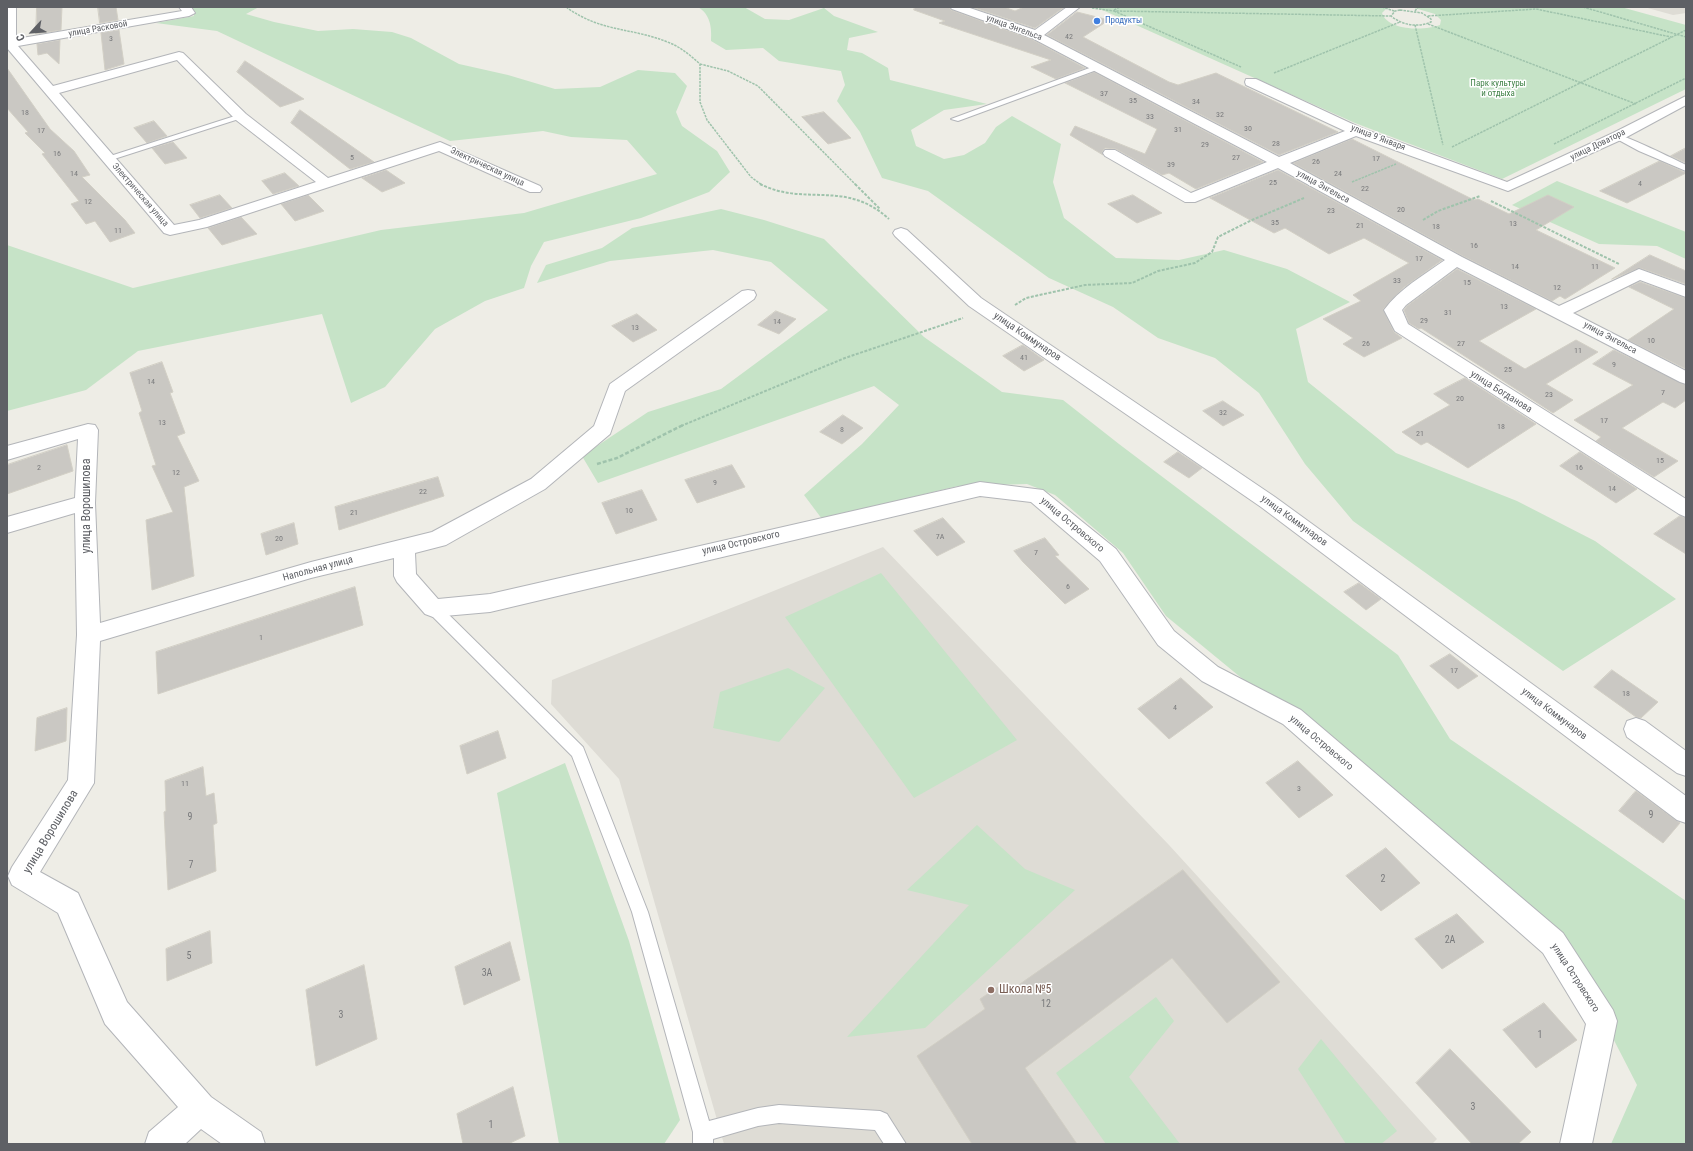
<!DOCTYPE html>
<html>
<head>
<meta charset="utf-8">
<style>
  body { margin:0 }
  #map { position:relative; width:1693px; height:1151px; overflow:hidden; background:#eeede6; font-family:"Roboto Condensed",sans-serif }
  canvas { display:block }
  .frame { position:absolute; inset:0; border:8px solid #5e6065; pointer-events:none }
  .north { position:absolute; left:12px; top:12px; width:40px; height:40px; -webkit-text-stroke:3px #fff; paint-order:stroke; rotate:244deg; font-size:11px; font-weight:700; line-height:16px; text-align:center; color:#5e6065 }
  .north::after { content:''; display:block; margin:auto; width:14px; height:18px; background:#5e6065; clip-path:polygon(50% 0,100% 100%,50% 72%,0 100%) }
</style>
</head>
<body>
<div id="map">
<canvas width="1693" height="1151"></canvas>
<div class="frame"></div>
<div class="north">С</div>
</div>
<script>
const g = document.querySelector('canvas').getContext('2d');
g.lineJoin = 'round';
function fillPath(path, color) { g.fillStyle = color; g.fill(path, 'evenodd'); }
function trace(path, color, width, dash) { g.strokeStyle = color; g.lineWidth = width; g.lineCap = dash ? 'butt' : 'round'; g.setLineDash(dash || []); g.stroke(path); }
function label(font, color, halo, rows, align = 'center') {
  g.font = font + ' "Roboto Condensed",sans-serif'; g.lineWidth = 3; g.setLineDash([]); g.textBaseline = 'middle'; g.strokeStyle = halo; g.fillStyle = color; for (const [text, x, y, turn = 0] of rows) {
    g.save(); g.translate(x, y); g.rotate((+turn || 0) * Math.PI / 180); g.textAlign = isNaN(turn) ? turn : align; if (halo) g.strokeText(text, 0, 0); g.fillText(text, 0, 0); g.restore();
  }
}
const education = new Path2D(`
  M1644,7h42v6l-13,2z
  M883,547l286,298 268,294 -5,5h-708l-105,-365 -68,-75 1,-24z`);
const green = new Path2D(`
  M192,7h67l-13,7 28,8 44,9 35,-2 39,3 19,6 48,26 49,11 47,14 45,-2 38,-17 37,3 12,13 -11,26 6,14 35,25 13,21 -21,20 -68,26 -97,24 -13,24 -7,22 -39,13 -50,28 -50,58 -34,16 -29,-89 -184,37 -52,39 -79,21v-166l126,43 248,-58 143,-17 133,-39 -30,-34 -56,-3 -28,-6 -93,10 -233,-110 -61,-8 38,-7z
  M698,7h46l21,12 24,1 35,-12 10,8 44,16 -29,6 -2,12 15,3 26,15 2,12 97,24 -43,6 -33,20 5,16 28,13 20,-4 21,-12 11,-16 16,-11 49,28 -8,38 11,36 52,40 63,2 45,-10 63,19 63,33 -54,27 12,53 88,71 121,48 78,40 81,58 -113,72 -210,-150 -48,-57 -46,-71 -44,-35 -57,-20 -45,-31 -64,-29 -121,-87 -46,-13 -22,-46 -23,-31 8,-16 -4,-14 -62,-10 -16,-13 -37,2 -15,-9c1,-14 -1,-27 -13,-34z
  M1100,7h294l-8,2 -4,4c6,18 43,18 58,12l1,-5 -6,-6 -24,-7h210l65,18v64l-184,90 -147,-56 -257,-115z
  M1557,181l129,51v27l-29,-13 -58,-2 -87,-39z
  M721,209l43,11 60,19 100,98 78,55 61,8 56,44 279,211 52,84 236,162v243h-75l26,-59 -73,-142 -398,-327 -43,-63 -68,-58 -28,-11 -69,2 -136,33 -18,-24 58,-51 37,-39 -25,-19 -276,97 -16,-27 66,-44 73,-23 107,-79 -57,-48 -58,-12 -103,11 -73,22 9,-18 56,-17 30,-20z
  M881,573l136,167 -103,58 -129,-181z
  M788,668l37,20 -46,54 -66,-14 7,-36z
  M565,763l64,178 51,179 -16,24h-105l-62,-351z
  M977,825l48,44 50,21 -150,138 -78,9 122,-132 -62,-15z
  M1156,997l18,24 -45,56 51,67h-74l-50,-71z
  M1321,1039l76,92 -16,13h-35l-48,-75z`);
const building = new Path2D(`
  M37,7h25l-1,23 -25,4z
  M98,7h18l2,13 -18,3z
  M915,7h33l3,3 80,29 54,29 -29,11 -25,-12 20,-7 -112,-37 6,-2 -31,-11z
  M972,7h32l11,4 9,-4 39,1 -28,20z
  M1077,12l32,8 -26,17 86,45 9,3 38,-12 122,59 -59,23 -232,-120z
  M119,30l5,34 -19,6 -4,-37z
  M60,40l-1,24 -12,-11 -9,2 -1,-11z
  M245,61l59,38 -24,8 -43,-35z
  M7,68l43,61 24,22 16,24 -8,2 43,43 10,13 -25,9 -15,-21 -9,3 -15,-20 8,-3 -37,-47 3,-1 -20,-20 3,-1 -21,-24z
  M1094,72l169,90 -67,27 -27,-16 -7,2 -46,-26 -11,-1 -3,4 1,3 -33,-20 5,-9 70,28 12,-25 -92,-46z
  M300,110l74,52 -24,7 -59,-46z
  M824,112l27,26 -23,6 -26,-27z
  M154,121l13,15 -20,7 -13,-15z
  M1352,139l122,61 4,-1 31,15 39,-19 26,12 -38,23 79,38 -50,31 -5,-3 -8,5 -89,-45 -170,-93z
  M173,142l14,16 -22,6 -13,-16z
  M1686,148v15l-15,-7z
  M1660,161l26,12 -59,30 -27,-12z
  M386,170l19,13 -23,9 -20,-14z
  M1278,170l164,90 -39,28 -20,21 11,23 8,6 -38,19 -21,-13 10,-6 -30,-19 38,-18 -8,-6 56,-32 -45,-25 -35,16 -44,-26 -11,5 -64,-35z
  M285,173l14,13 -26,8 -11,-13z
  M220,195l12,13 -32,10 -10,-13z
  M308,195l16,16 -29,10 -14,-17z
  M1133,195l29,18 -25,10 -29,-19z
  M241,217l16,17 -35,11 -14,-17z
  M1650,255l36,16v13l-46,-16 -28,11z
  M1457,269l79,40 -57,32 46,28 51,-29 22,12 -52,32 27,16 -20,13 -132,-85 -2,1 -10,-6 -5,-13 3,-4z
  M1640,282l46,16v71l-58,-29 46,-31 -45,-22z
  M776,311l20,8 -17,15 -21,-9z
  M637,314l20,16 -24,12 -21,-16z
  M1023,345l21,15 -20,11 -21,-15z
  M1614,350l72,35v15l-11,8 -12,-6 -41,26 56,33 -24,16 -58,-36 5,-4 -27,-17 59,-35 -40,-21z
  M162,362l11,30 -3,1 15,40 -8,3 22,45 -15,6 10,89 -42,14 -6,-70 27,-8 -21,-46 4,-1 -17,-52 3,-2 -12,-38z
  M1465,378l71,46 -68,44 -41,-26 -6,3 -19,-13 48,-27 -16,-11z
  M1223,401l21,14 -21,11 -20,-15z
  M843,415l20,13 -21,16 -22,-12z
  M67,445l6,26 -66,23v-29z
  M1178,452l24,16 -13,10 -25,-16z
  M1580,452l57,37 -21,14 -56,-37z
  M732,465l13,22 -48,16 -12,-23z
  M438,477l6,19 -105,34 -4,-23z
  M642,490l15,30 -41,14 -14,-31z
  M1680,516l6,2v36l-32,-20z
  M943,518l22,24 -28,14 -23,-25z
  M294,523l4,21 -32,11 -5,-21z
  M1045,538l14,17 -4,1 34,33 -24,15 -42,-42 -9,-11z
  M1359,583l22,16 -15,11 -22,-18z
  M355,587l8,38 -205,69 -2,-42z
  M1450,654l28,22 -20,13 -28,-23z
  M1612,670l46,32 -17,16 -5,-1 -42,-30z
  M1181,678l32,29 -44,32 -31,-30z
  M67,708l-1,33 -31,10 2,-33z
  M498,731l8,27 -39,16 -7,-28z
  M1298,761l35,34 -34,23 -33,-35z
  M203,767l3,29 8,-3 3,30 -4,2 3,46 -48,19 -4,-78 2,-1 -1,-30z
  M1636,791l44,32 -17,20 -44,-32z
  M1386,848l34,35 -39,28 -35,-35z
  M1183,870l97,112 -53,41 -55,-65 -147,110 52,76h-105l-55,-88 68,-47 -5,-10 24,-16 7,7z
  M1457,914l27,28 -42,27 -27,-30z
  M210,931l2,32 -45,18 -1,-32z
  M510,942l10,38 -56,25 -9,-38z
  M364,965l13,74 -61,27 -10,-76z
  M1544,1003l33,37 -41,28 -33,-38z
  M1450,1049l81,83 -13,12h-46l-56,-61z
  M513,1087l12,49 -17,8h-45l-6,-30z`);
const pathFar2 = new Path2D(`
  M566,7c36,26 66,20 104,36 12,5 21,13 30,21v38l7,18 44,57 11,8
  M1382,7l12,4
  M1583,7l103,30
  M1092,8l22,3 277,5
  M1114,10l6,-3
  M1400,10l22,3 9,6v3c-14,6 -29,3 -40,-6l4,-5z
  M1114,11l127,56
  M1415,11l3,-4
  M1428,16l108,-7 135,28
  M1428,24l208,80
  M1415,25l28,120
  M700,64l28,7 30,15 98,99
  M1274,73l126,-51
  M1554,144l132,-66
  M1452,147l234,-117
  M1352,182l44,-18`);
const pathFar1 = new Path2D(`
  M760,184c46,23 85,-5 129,35
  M855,184l25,25
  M1491,201l128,63
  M1423,220l15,-9 42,-15
  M1015,305l11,-7 59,-13 47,-2 26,-12 37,-8 17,-11 6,-15 34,-17 52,-22
  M681,426l164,-68 118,-40`);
const path = new Path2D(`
  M597,464l20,-6 66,-33`);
const service = new Path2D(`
  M1095,66l7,2 -144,53 -7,-2z
  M238,115l7,2 -134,43 -3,1 -4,-3z
  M1615,134c6,-1 61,26 71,31v6l-47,-20 -24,-13z
  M433,603l5,1 145,143 65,165 61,209 49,-13 21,-3 101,6 7,3 19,30h-22l-9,-14 -96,-7 -21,3 -45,13v5h-20v-12l-61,-220 -60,-156 -144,-144 -2,-4 2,-4z`);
const minor = new Path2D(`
  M7,7h9v32l166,-28 -3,-4h12l4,6 -6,3 -171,30 35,40 126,-34 4,1 63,61 82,64 112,-36 100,44 2,3 -2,3h-10l-91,-41 -232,76 -37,8 -6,-2 -157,-185zM177,60l59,60 80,62 -117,38 -25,5 -115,-132z
  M950,7h17l68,23 32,-23h13l-36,28 235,122 66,-26 -99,-46 -1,-3 1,-3h10l105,49 146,54 106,-49 73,-37v9l-63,34 -115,52 -152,-55 -66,27 172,94 97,49 80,-37 47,17v11l-46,-17 -67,33 113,58v13l-6,-2 -223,-115 -51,38 -4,5 6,14 278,175v18l-7,-3 -284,-183 -11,-21c15,-21 40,-35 61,-50l-167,-92 -83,34h-10l-80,-46 -2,-3 2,-3h10l76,43 76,-31 -235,-124 -80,-29z
  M901,228l6,2 74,68 294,199 411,299v27l-9,-3 -416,-313 -292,-201 -74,-70 -2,-3 2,-3z
  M748,290l6,1 2,4 -2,4 -129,92 -15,43 -65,55 -99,56 -31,8 1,21 22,25 52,-5 490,-112 63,8 73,59 58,82 44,36 83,43 262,223 50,77 4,11 -25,123h-32l26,-120 -43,-71 -260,-229 -81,-43 -44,-36 -58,-84 -69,-59 -51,-6 -490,116 -57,5 -8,-3 -28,-32 -3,-6v-18l-83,20 -211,63 -6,142 -54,89 38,21 49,109 84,95 50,35 4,12h-43l-21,-15 -16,15h-40l4,-12 29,-25 -73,-83 -47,-111 -46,-28 -4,-9 4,-9 56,-87 9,-145 -2,-122 -68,20v-16l68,-19 3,-59 -71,21v-14l81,-22 7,1 3,5 -3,73 5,120 211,-61 121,-30 99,-53 63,-53 16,-42 132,-93z
  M1636,718l9,3 41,30v25l-9,-3 -50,-36 -3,-8 3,-8z`);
const markers = [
  [1097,21,4,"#3f7fe0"],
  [991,990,4,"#8d6e63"]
];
const numberNames = [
  ["42",1069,37],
  ["3",111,39],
  ["37",1104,94],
  ["35",1133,101],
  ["34",1196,102],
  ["18",25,113],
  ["32",1220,115],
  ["33",1150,117],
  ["30",1248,129],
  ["31",1178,130],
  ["17",41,131],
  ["28",1276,144],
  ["29",1205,145],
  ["16",57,154],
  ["5",352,158],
  ["27",1236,158],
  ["17",1376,159],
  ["26",1316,162],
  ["39",1171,165],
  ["14",74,174],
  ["24",1338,174],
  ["25",1273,183],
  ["4",1640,184],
  ["22",1365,189],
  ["12",88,202],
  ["20",1401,210],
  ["23",1331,211],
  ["35",1275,223],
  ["13",1513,224],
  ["21",1360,226],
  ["18",1436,227],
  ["11",118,231],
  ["16",1474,246],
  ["17",1419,259],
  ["14",1515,267],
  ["11",1595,267],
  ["33",1397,281],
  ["15",1467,283],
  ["12",1557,288],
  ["13",1504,307],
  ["31",1448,313],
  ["29",1424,321],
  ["14",777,322],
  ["13",635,328],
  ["10",1651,341],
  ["26",1366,344],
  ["27",1461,344],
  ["11",1578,351],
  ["41",1024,358],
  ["9",1614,365],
  ["25",1508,370],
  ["14",151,382],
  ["7",1663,393],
  ["23",1549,395],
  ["20",1460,399],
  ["32",1223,413],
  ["17",1604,421],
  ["13",162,423],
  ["18",1501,427],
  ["8",842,430],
  ["21",1420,434],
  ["15",1660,461],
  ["2",39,468],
  ["16",1579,468],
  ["12",176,473],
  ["9",715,483],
  ["14",1612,489],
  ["22",423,492],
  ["10",629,511],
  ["21",354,513],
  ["7А",940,537],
  ["20",279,539],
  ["7",1036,553],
  ["6",1068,587],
  ["1",261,638],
  ["17",1454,671],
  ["18",1626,694],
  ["4",1175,708],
  ["11",185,784],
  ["3",1299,789]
];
const farShopnames = [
  ["Продукты",1105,21]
];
const farStreetnames = [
  ["улица Энгельса",1014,28,20],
  ["улица Расковой",98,29,-10],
  ["улица 9 Января",1378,138,21],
  ["улица Доватора",1598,145,-26],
  ["Электрическая улица",487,167,25],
  ["улица Энгельса",1323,187,29],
  ["Электрическая улица",140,195,49],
  ["улица Энгельса",1610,338,28]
];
const farParknames = [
  ["Парк культуры",1498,84],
  ["и отдыха",1498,94]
];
const streetNames = [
  ["улица Коммунаров",1027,337,34],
  ["улица Богданова",1501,392,32],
  ["улица Коммунаров",1294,521,36],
  ["улица Островского",1072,525,40],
  ["улица Островского",741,543,-13],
  ["Напольная улица",318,569,-15],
  ["улица Коммунаров",1554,714,37],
  ["улица Островского",1321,743,40],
  ["улица Островского",1575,978,57]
];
const nearNumbernames = [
  ["9",1651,815],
  ["9",190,817],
  ["7",191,865],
  ["2",1383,879],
  ["2А",1450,940],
  ["5",189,956],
  ["3А",487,973],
  ["12",1046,1004],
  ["3",341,1015],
  ["1",1540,1035],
  ["3",1473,1107],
  ["1",491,1125]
];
const nearStreetnames = [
  ["улица Ворошилова",87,506,-90],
  ["улица Ворошилова",51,832,-59]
];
const nearEducationnames = [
  ["Школа №5",999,990]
];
fillPath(education, '#dedcd5');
fillPath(green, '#c6e3c7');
fillPath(building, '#cac8c3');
trace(building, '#d2cfc5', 1);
trace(service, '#b3b5b9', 2);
trace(minor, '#b3b5b9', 2);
trace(pathFar2, '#9fc3ac', 1.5, [2.5, 1]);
trace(pathFar1, '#9fc3ac', 2, [3, 1.5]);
trace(path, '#9fc3ac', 2.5, [4, 2]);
fillPath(service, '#fff');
fillPath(minor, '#fff');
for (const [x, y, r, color] of markers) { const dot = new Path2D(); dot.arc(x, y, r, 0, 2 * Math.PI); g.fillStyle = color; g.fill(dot); trace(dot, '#fff', 1.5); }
label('8px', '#797a7c', null, numberNames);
label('9px', '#366cbe', '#fff', farShopnames, 'left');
label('9px', '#5e6065', '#fff', farStreetnames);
label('9px', '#408247', '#fff', farParknames);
label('10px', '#5e6065', '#fff', streetNames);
label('10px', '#797a7c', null, nearNumbernames);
label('12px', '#5e6065', '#fff', nearStreetnames);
label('12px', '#785e54', '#fff', nearEducationnames, 'left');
</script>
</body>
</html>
